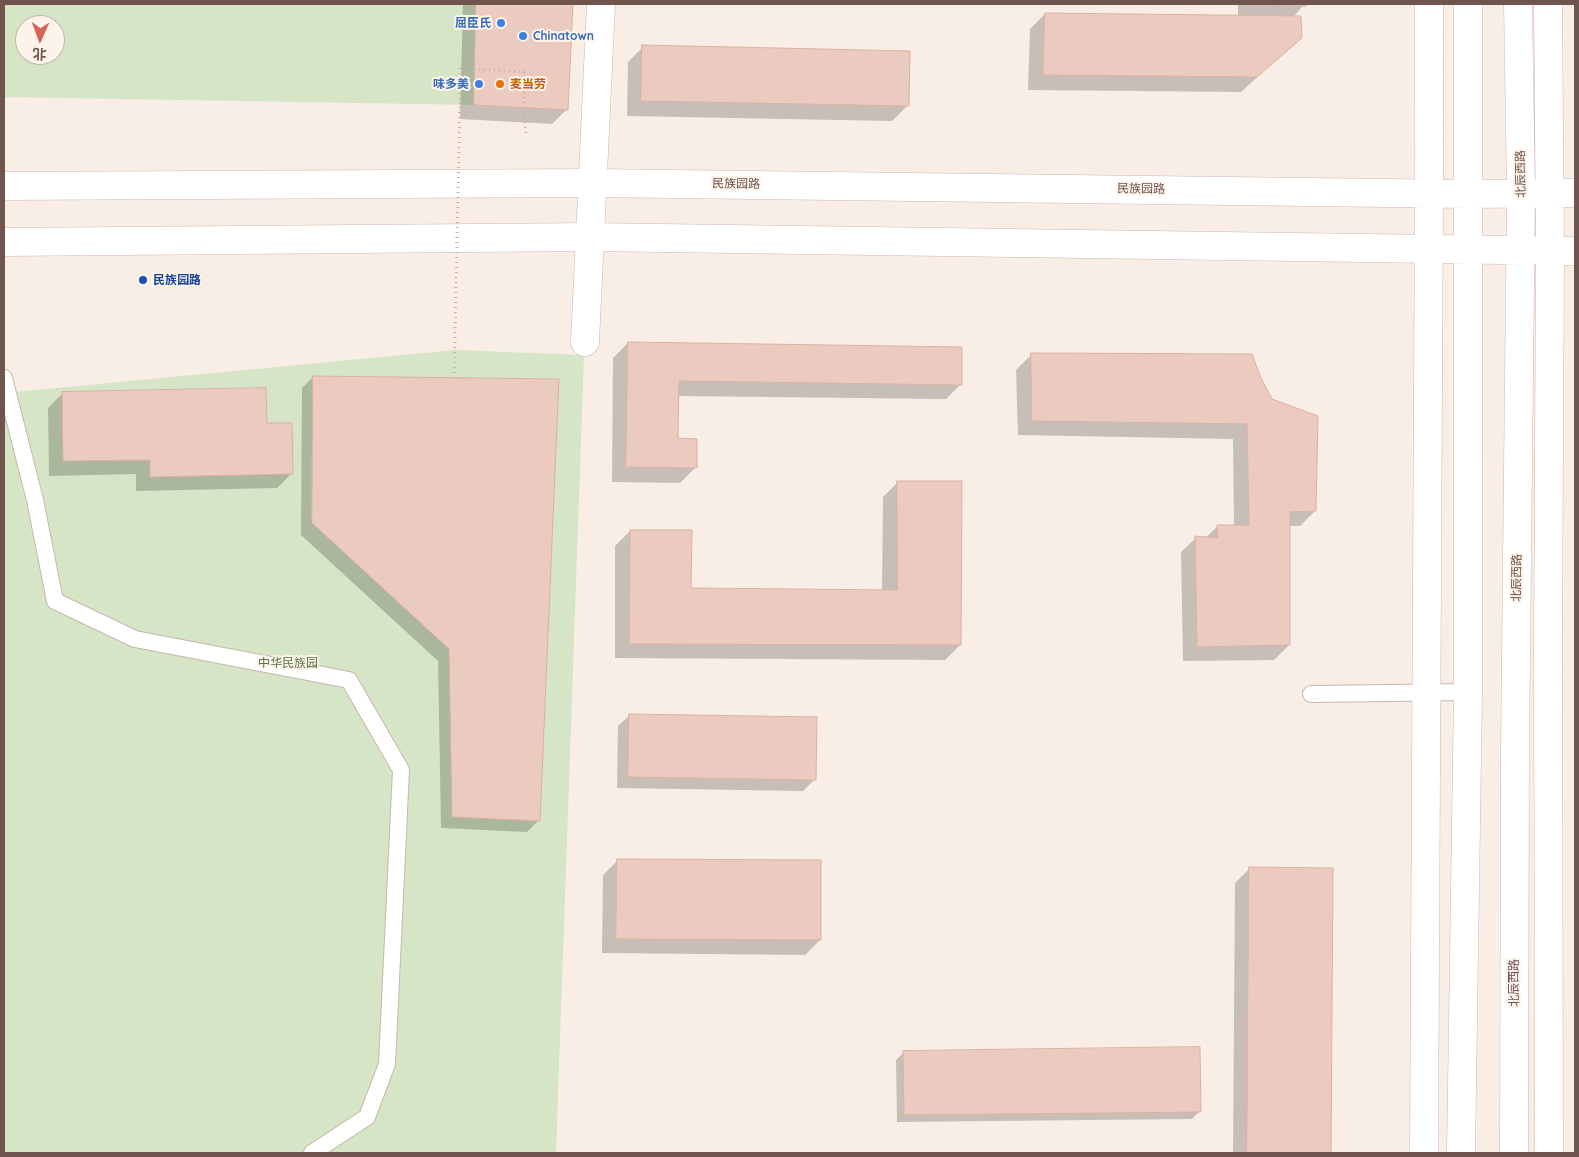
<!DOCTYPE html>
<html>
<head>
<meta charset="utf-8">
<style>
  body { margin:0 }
  #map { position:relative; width:1579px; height:1157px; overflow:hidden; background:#f9eee5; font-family:Quicksand,"Noto Sans SC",sans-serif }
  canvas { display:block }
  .frame { position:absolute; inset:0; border:5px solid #6f554d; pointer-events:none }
  .north { position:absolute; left:15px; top:15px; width:50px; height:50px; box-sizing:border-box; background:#fcf3ea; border:1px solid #c4b4ab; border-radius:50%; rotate:182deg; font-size:14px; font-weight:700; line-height:20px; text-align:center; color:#6f554d }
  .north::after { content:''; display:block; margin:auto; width:18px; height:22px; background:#d46358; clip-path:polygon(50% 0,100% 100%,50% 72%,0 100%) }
</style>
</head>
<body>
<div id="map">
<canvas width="1579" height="1157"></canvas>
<div class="frame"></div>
<div class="north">北</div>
</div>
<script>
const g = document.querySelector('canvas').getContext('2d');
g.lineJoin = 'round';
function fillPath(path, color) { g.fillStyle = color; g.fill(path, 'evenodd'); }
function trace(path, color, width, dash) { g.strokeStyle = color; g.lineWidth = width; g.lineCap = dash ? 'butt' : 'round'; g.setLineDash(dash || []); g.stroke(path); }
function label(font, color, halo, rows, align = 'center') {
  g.font = font + ' Quicksand,"Noto Sans SC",sans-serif'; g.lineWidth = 4; g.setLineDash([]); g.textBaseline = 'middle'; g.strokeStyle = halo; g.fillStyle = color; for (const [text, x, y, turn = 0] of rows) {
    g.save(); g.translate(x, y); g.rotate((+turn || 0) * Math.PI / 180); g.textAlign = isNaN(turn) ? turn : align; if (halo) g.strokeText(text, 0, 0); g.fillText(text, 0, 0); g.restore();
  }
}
const green = new Path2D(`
  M4,4h472l-2,101 -470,-8zM25,25h30v30h-30z
  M455,350l129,5 -28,798h-552v-760z`);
const shadow = new Path2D(`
  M463,4h108l-4,105 -15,15 -92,-5z
  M1238,4h67l-12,13 8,20 -60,55 -213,-2 2,-61 15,-15 193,2z
  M643,47l264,59 -15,15 -265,-5 1,-54z
  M628,343l333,41 -15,15 -269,-3v44l18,28 -15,15 -68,-1 1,-124z
  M1031,355l220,1 64,155 -15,15h-11v119l-15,15 -91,1 -2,-109 15,-14h9l13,-12h16l-1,-87 -215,-4 -2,-65z
  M313,377l226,443 -12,12 -86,-4 -3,-167 -137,-126 1,-147z
  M63,393l202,31 27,49 -15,15 -141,3v-17l-87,2 -1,-68z
  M898,482l62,163 -15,15 -330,-2v-112l15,-15 60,58 192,2 1,-94z
  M630,715l184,65 -11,11 -186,-3 1,-62z
  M618,860l202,80 -15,15 -203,-2 1,-78z
  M1250,868l82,1 -2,284h-97l2,-270z
  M904,1052l296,59 -8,8 -295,3 -1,-62z`);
const building = new Path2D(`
  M476,4h97l-5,106 -94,-5z
  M1249,4h57v2l-57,-1z
  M1045,13l256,3 1,22 -45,39 -214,-2z
  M642,45l268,6 -1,55 -268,-5z
  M628,342l334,5v38l-283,-4 -1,57 19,1v29l-71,-1z
  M1031,353l221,1 8,22 12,23 46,17 -2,95 -26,1v133l-93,2 -2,-111 23,2 -1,-13h32l-2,-101 -215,-3z
  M313,376l246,3 -19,442 -88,-4 -3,-168 -137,-126z
  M266,388l1,35h25l1,51 -143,3v-17l-87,1 -1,-69z
  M897,481h65l-1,164 -332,-1 1,-114h62l-1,58 206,2z
  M629,714l188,3 -1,63 -188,-3z
  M617,859l204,1v80l-205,-1z
  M1249,867l84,1 -2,285h-84z
  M1200,1047l1,65 -297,3 -1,-64z`);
const path = new Path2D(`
  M460,104v-36l64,4v35l2,28`);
const lane = new Path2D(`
  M4,378l31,122 20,101 80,38 214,41 52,90 -14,294 -20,53 -55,36
  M1311,694l157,-2`);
const street = new Path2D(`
  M585,342l16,-338`);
const secondary = new Path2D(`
  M1548,4l2,246 -2,397 1,506
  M4,186l589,-3 875,11 107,-1
  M4,242l586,-5 985,14
  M1424,1153c3,-383 6,-766 5,-1149
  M1461,1153l7,-461v-688
  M1514,1153l1,-405 6,-555 -3,-189`);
const pathBridge = new Path2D(`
  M454,378l6,-274`);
const markers = [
  [501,23,5,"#3f7fe0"],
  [523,36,5,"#3f7fe0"],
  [479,84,5,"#3f7fe0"],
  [500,84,5,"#e8710a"],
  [143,280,5,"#1a4fb4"]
];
const shopNames = [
  ["屈臣氏",491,23],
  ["Chinatown",533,36,"left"],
  ["味多美",469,84]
];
const foodNames = [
  ["麦当劳",510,84]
];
const streetNames = [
  ["北辰西路",1521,174,-91],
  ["民族园路",736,184,1],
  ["民族园路",1141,189,1],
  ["北辰西路",1517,578,-89],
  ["北辰西路",1514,983,-90]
];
const transitNames = [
  ["民族园路",153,280]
];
const parkNames = [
  ["中华民族园",288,663]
];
fillPath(green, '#d6e5c5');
fillPath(shadow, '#0003');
fillPath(building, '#ebcbc0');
trace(building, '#dcb0a2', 1);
trace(lane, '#c9b6ac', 18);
trace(street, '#c9b6ac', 29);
trace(secondary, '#ceb7ad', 29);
trace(path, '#d0aea3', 3, [1, 4]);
trace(lane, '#fff', 16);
trace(street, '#fff', 28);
trace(secondary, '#fff', 28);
trace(pathBridge, '#d0aea3', 3, [1, 4]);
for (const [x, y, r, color] of markers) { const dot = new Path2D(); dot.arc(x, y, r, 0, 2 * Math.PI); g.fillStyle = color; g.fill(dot); trace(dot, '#fcf3ea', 2); }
label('bold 12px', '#366cbe', '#fcf3ea', shopNames, 'right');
label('bold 12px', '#c56008', '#fcf3ea', foodNames, 'left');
label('12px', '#6f554d', '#fcf3ea', streetNames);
label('bold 12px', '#164399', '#fcf3ea', transitNames, 'left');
label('12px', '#5a7347', '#fcf3ea', parkNames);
</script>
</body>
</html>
